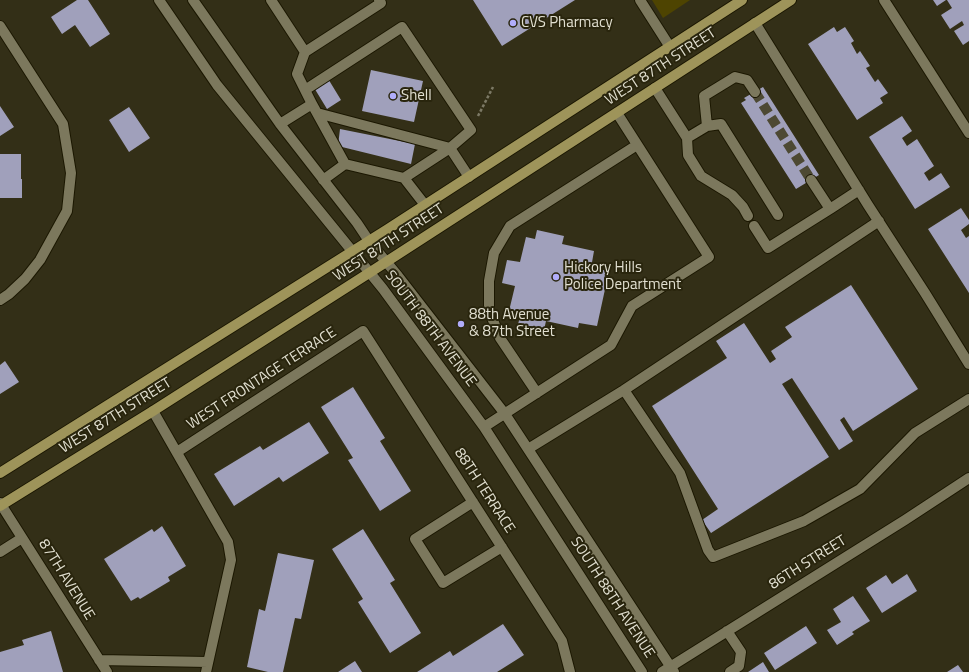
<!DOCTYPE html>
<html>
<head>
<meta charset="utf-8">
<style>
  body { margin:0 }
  canvas { display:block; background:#332f17 }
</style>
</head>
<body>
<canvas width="969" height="672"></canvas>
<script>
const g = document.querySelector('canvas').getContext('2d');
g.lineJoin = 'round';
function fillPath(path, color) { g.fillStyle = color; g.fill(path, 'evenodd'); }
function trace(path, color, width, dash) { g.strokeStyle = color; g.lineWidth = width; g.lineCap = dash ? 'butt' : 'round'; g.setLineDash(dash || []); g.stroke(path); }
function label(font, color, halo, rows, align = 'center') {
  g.font = font + ' "Titillium Web",sans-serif'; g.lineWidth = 4; g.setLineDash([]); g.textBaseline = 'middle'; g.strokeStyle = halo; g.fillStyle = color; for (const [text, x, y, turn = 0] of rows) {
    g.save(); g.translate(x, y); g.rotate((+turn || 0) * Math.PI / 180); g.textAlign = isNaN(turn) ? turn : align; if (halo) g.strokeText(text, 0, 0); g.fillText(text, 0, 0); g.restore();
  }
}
const green = new Path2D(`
  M652,0h38l-27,18z`);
const building = new Path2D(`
  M77,0h11l22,34 -20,13 -15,-22 -13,9 -11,-17z
  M473,0h102l-73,46z
  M933,0h13l-9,6z
  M947,0h22v41l-6,4 -9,-14 10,-6 -2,-4 -12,8 -9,-14 11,-7z
  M834,27l3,5 8,-5 9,14 -3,2 6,11 3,-3 10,15 -4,2 9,14 3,-3 10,14 -8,5 3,5 -26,17 -49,-76z
  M371,70l52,11 -9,41 -52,-11z
  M327,77l14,23 -14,9 -14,-23z
  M763,87l56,88 -23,14 -55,-86 5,-3 -2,-2z
  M0,106l14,21 -14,9z
  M129,107l21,31 -21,14 -20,-32z
  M902,116l10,15 -10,7 5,8 10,-7 17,27 -10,7 5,8 12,-8 9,14 -35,22 -46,-72z
  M340,129l75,15 -4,20 -73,-18z
  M0,154h21v25h1v19h-22z
  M961,208l8,12v4l-8,6 5,8 3,-2v57l-41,-64z
  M537,230l27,6 -2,8 32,7 -3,17 18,3 -12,55 -18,-3 -1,5 -32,-7 -2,9 -26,-6 3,-10 -12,-3 6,-25 -13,-3 5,-23 13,2 6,-25 9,2z
  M851,285l67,104 -65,42 -9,-14 -4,3 13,21 -14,9 -47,-72 -10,6 47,73 -118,76 -9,-13 16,-11 -66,-103 75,-48 -11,-17 28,-18 26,40 6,-4 -5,-8 21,-14 -7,-10z
  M5,361l14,21 -19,12v-29z
  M353,387l32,51 -5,3 31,50 -31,20 -32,-51 5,-2 -32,-51z
  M309,422l20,31 -46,29 -4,-5 -45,29 -20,-32 46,-28 3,4z
  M162,526l24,40 -18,11 2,4 -30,18 -2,-2 -7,4 -27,-42 48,-30 2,3z
  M363,529l32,51 -5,3 31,50 -31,20 -32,-51 5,-3 -31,-50z
  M278,553l36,7 -13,59 -6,-1 -12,54h-15l-21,-5 12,-58 6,2z
  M907,574l10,17 -35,22 -16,-25 20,-13 6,9z
  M853,596l17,25 -18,11 2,2 -17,11 -10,-15 14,-8 -8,-13z
  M503,624l21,31 -27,17h-80l33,-21 3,5z
  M806,626l11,17 -42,27 -11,-17z
  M51,631l12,41h-63v-20l24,-7 -2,-5z
  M355,661l7,11h-24z
  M763,662l6,10h-21z
  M958,665l5,7h-16z`);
const minorTunnel = new Path2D(`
  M755,92l56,88`);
const path = new Path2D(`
  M478,116l15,-29`);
const minor = new Path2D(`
  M159,0l58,85 166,204 101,138 158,245
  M193,0l87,124 77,99 12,18 29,35 107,138 169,258
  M271,0l34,52 76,-49 -2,-3
  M640,0l30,47
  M884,0l85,133
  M755,23l113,182 57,88 44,71
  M0,26l63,98 8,49 -4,38 -27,49 -15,19 -16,15 -9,6
  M305,52l-8,22 15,30
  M655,88l32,50 20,-12 14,-2 57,91
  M305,90l97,-63 69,103 -21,18 -133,-35
  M280,124l32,-20 33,60
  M707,126l-3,-30 31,-19 12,3 8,12
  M687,138l1,17 13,21 31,19 11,12 5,9
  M323,180l22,-16 59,14
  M425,205l-21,-27 46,-30 19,29
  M830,209l29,-19
  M754,226l14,22 62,-39 -19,-29
  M624,390l56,83 28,77 5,7 91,-36 56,-32 55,-56 54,-34
  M537,393l-37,-55 -11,-28v-29l5,-28 16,-27 127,-81
  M153,411l75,131 3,18 -25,112
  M484,427l127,-82 21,-39 77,-49 -92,-144
  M528,449l96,-59 255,-169
  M177,452l186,-121 199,310 8,31
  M473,502l-58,37 28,44 59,-36
  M0,503l107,169
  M0,552l22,-14
  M727,631l14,21 -2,14 -9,6
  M99,660l109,2
  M662,672l243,-152 64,-42`);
const major = new Path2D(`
  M0,473l388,-244 354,-229
  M0,506l153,-95 216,-138 422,-273`);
const markers = [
  [513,23,4,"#b1adfa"],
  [393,96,4,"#b1adfa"],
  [556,277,4,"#b1adfa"],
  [461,324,4,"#b1adfa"]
];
const poiNames = [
  ["CVS Pharmacy",521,23],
  ["Shell",401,96],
  ["Hickory Hills",564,268],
  ["Police Department",564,285],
  ["88th Avenue",469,315],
  ["& 87th Street",469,332]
];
const streetNames = [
  ["WEST 87TH STREET",661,67,-33],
  ["WEST 87TH STREET",389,243,-33],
  ["SOUTH 88TH AVENUE",430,329,53],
  ["WEST FRONTAGE TERRACE",262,379,-33],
  ["WEST 87TH STREET",116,416,-32],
  ["88TH TERRACE",484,491,57],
  ["86TH STREET",808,563,-32],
  ["87TH AVENUE",66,580,58],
  ["SOUTH 88TH AVENUE",612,598,57]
];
fillPath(green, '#4e4401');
fillPath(building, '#a0a0bb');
trace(minorTunnel, '#4d4933', 10, [10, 5]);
trace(minor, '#1b1701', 12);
trace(major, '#1b1701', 12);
trace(path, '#7c7965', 2.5, [3, 2]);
trace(minor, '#7c785d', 10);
trace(major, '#9e945a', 10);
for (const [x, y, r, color] of markers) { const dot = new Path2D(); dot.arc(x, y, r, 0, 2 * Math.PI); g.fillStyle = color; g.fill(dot); trace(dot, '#29250d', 1.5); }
label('15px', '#e1dfd0', '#29250d', poiNames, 'left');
label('15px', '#e1dfd0', '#29250d', streetNames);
</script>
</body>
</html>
